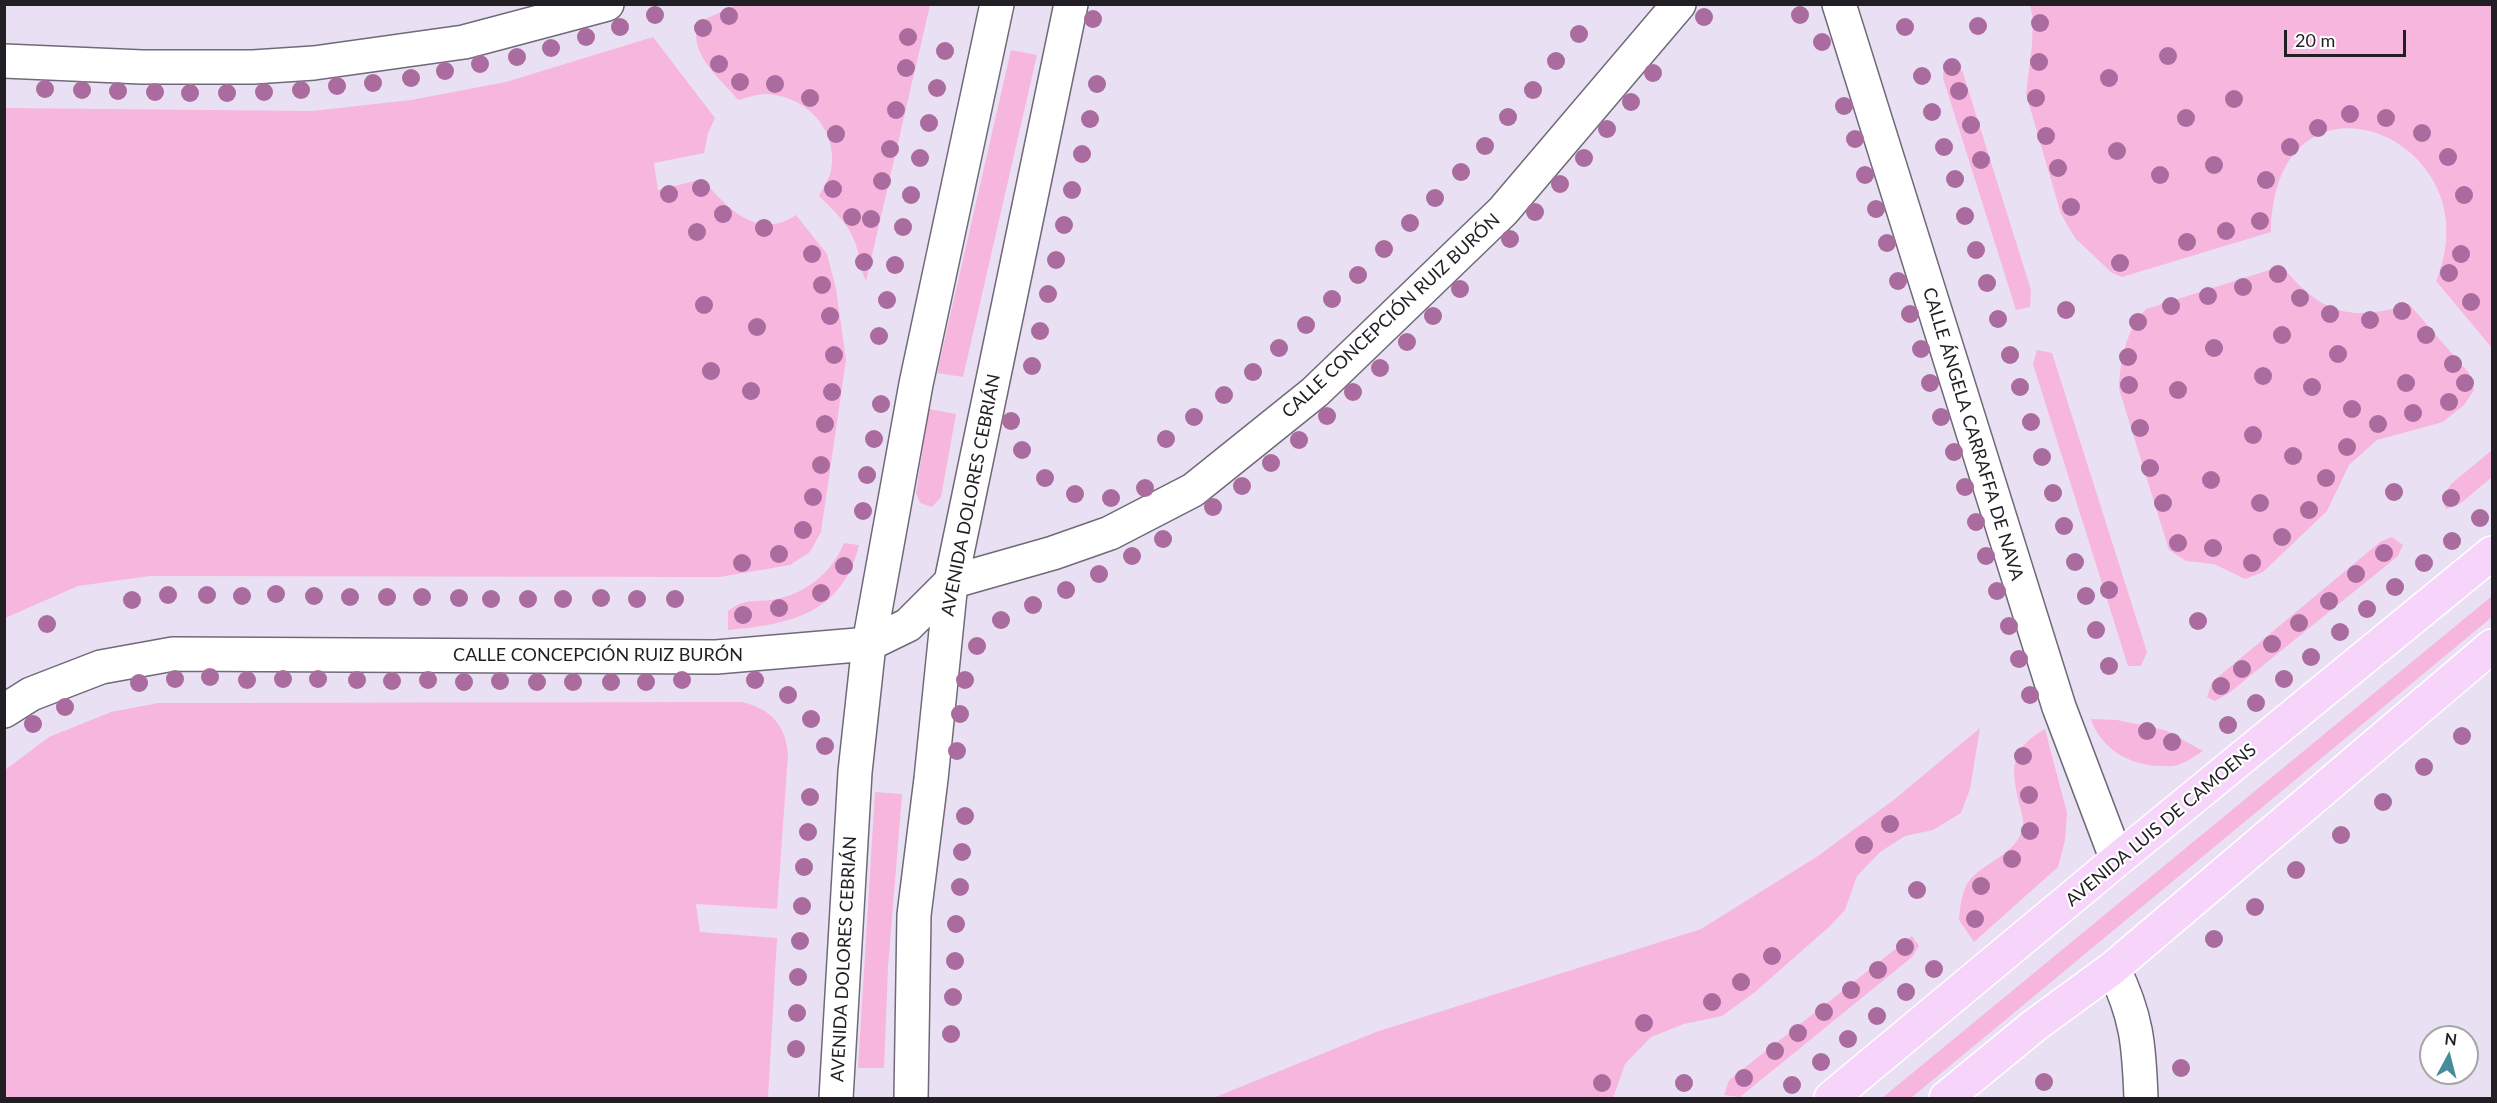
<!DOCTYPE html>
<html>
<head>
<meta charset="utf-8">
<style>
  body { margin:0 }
  #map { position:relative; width:2497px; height:1103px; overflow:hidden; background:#e9e1f3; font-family:Lato,sans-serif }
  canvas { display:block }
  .frame { position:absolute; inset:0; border:6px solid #211e24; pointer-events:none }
  .north { position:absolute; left:2419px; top:1025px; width:60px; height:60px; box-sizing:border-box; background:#fff; border:2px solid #a6a5a7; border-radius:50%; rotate:7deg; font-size:16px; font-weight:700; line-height:24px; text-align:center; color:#211e24 }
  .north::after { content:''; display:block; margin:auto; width:21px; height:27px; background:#488b9b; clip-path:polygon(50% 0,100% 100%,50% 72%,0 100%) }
  .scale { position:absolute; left:2284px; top:30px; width:122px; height:27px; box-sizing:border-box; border:3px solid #211e24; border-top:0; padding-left:8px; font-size:18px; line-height:21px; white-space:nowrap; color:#211e24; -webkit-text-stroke:4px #fff; paint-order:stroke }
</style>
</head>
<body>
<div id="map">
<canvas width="2497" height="1103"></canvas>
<div class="frame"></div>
<div class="north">N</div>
<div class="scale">20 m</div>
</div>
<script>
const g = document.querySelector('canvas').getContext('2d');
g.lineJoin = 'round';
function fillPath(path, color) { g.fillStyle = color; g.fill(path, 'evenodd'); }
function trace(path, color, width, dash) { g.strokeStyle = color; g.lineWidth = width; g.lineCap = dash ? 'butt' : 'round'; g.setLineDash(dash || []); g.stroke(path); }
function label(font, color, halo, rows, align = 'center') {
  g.font = font + ' Lato,sans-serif'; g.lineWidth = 4.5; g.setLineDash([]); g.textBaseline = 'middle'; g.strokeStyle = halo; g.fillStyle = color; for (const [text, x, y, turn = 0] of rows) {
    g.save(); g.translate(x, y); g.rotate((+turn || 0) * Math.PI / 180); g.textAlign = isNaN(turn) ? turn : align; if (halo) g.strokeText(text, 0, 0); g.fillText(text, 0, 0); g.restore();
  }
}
const green = new Path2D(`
  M738,4l192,1 -64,276c-6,-12 -6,-23 -10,-36 -7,-21 -22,-34 -37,-49 4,-8 10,-17 12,-25 8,-41 -25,-76 -66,-77 -8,0 -18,4 -27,6 -18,-22 -52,-48 -39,-78z
  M2030,5h462v343l-56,-67c61,-144 -162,-233 -165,-49l-149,45 -10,-4 -37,-35 -14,-24 -35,-120 6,-49 1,-26z
  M653,37l62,81 -7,15 -4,20 -50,10 4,27 45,-11c23,29 55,62 93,36l31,39 9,35 10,71 -25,172 -11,20 -20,13 -70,12 -570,-1 -72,10 -73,32v-510l307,3 99,-11 95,-18z
  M1011,50l26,5 -74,322 -26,-4z
  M1956,62l7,11 68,217 -1,17 -14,3 -73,-232 1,-15z
  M2282,266c38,47 69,57 127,38l60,69 5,17 -10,15 -21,17 -66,18 -28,25 -22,46 -64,61 -18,7 -31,-15 -28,-3 -17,-11 -50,-161c1,-29 7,-59 27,-80z
  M2037,350l15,3 95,299 -6,14h-13l-95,-302z
  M929,409l27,5 -15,83 -9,10 -12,-4 -4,-10z
  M2492,450v27l-31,26 -15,6 -4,-10 9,-15z
  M2392,537l11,8 -5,11 -169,137 -14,8 -8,-4 5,-15 168,-140z
  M844,543l15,2c-17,69 -68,79 -131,85v-19c18,-14 29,-8 49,-12 31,-7 55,-27 67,-56z
  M2492,596v21l-581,481h-29z
  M742,702c29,7 44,23 46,53l-11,154 -81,-5 4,28 77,6 -9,160h-763v-328l44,-33 62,-25 47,-9z
  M2091,719l26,1 48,10 38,21c-8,5 -16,11 -25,14 -5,2 -13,1 -18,1 -31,-1 -59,-17 -69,-47z
  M1980,728l-10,61 -9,24 -28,17 -28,6 -25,16 -23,24 -12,34 -15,16 -75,66 -33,24 -38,8 -33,13 -26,27 -12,34h-400l163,-66 325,-103 117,-73 77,-57z
  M2045,729l22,84 -2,27 -7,27 -84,75 -15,-22c1,-11 2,-25 8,-36 13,-21 48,-28 55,-54 3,-8 0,-16 -2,-23 -9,-38 -12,-57 25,-78z
  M875,792l27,2 -14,174 -4,100h-26z
  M1912,936l7,10 -7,11 -172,140 -16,-2 5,-15z`);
const minor = new Path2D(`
  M1839,4l220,703 58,153
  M4,61l138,6h111l61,-4 150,-21 143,-38
  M4,711l27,-17 70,-27 72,-13 543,3 153,-13 39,-19 43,-43 102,-29 57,-20 83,-43 122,-98 188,-181 176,-207
  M2113,968c24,48 26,77 28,130
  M836,1098l19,-326 14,-128 47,-260 81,-380
  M911,1098l3,-183 17,-136 20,-197 120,-578`);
const primary = new Path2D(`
  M1831,1098l286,-238 375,-307
  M1946,1098l89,-73 78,-57 379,-322`);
const trees = [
  [655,15],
  [1800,15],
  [729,16],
  [1704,17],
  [1093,19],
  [2040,23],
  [1978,26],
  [620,27],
  [1905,27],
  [703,28],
  [1579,34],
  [586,37],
  [908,37],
  [1822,42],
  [551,48],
  [945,51],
  [2168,56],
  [517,57],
  [1556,61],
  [2039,62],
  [480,64],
  [719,64],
  [1952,67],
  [906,68],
  [445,71],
  [1653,73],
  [1922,76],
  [411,78],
  [2109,78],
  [740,82],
  [373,83],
  [775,84],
  [1097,84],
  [337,86],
  [937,88],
  [45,89],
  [82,90],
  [301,90],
  [1533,90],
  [118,91],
  [1959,91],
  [155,92],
  [264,92],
  [190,93],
  [227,93],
  [810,98],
  [2036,98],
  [2234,99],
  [1631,102],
  [1844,106],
  [896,110],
  [1932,112],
  [2350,114],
  [1508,117],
  [2186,118],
  [2386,118],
  [1090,119],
  [929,123],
  [1971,125],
  [2318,128],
  [1607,129],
  [2422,133],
  [836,134],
  [2046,136],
  [1855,139],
  [1485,146],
  [1944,147],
  [2290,147],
  [890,149],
  [2117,151],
  [1082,154],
  [2448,157],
  [920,158],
  [1584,158],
  [1981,160],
  [2214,165],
  [2058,168],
  [1461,172],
  [1865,175],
  [2160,175],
  [1955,179],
  [2266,180],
  [882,181],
  [1560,184],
  [701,188],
  [833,189],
  [1072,190],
  [669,194],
  [911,195],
  [2464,195],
  [1435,198],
  [2071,207],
  [1876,209],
  [1535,212],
  [723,214],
  [1965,216],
  [852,217],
  [871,219],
  [2260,221],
  [1410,223],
  [1064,225],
  [903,227],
  [764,228],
  [2226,231],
  [697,232],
  [1510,239],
  [2187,242],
  [1887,243],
  [1384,249],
  [1976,250],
  [812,254],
  [2461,254],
  [1056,260],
  [864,262],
  [2120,263],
  [895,265],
  [2449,273],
  [2278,274],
  [1358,275],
  [1898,281],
  [1987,283],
  [822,285],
  [2243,287],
  [1460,289],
  [1048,294],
  [2208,296],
  [2300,298],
  [1332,299],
  [887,300],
  [2471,302],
  [704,305],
  [2171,306],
  [2066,310],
  [2402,311],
  [1910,314],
  [2330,314],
  [830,316],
  [1433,316],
  [1998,319],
  [2370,320],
  [2138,322],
  [1306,325],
  [757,327],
  [1040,331],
  [2282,335],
  [2426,335],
  [879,336],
  [1407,342],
  [1279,348],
  [2214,348],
  [1921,349],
  [2338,354],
  [834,355],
  [2010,355],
  [2128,357],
  [2453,364],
  [1032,366],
  [1380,368],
  [711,371],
  [1253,372],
  [2263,376],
  [1930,383],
  [2406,383],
  [2465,383],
  [2129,385],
  [2020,387],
  [2312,387],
  [2178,390],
  [751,391],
  [832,392],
  [1353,392],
  [1224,395],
  [2449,402],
  [881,404],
  [2352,409],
  [2413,413],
  [1327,416],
  [1194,417],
  [1941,417],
  [1011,421],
  [2031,422],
  [825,424],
  [2378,424],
  [2140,428],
  [2253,435],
  [874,439],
  [1166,439],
  [1299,440],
  [2347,447],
  [1022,450],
  [1954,452],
  [2293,456],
  [2042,457],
  [1271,463],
  [821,465],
  [2150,468],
  [867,475],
  [1045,478],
  [2326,478],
  [2211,480],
  [1242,486],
  [1965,487],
  [1145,488],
  [2394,492],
  [2053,493],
  [1075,494],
  [813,497],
  [1111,498],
  [2451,498],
  [2163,503],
  [2260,503],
  [1213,507],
  [2309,510],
  [863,511],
  [2480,518],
  [1976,522],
  [2064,526],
  [803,530],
  [2282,537],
  [1163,539],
  [2452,541],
  [2178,543],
  [2213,548],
  [2384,553],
  [779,554],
  [1132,556],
  [1986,556],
  [2075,562],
  [742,563],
  [2252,563],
  [2424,563],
  [844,566],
  [1099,574],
  [2356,574],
  [2395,587],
  [1066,590],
  [2109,590],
  [1997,591],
  [821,593],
  [276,594],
  [168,595],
  [207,595],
  [242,596],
  [314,596],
  [2086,596],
  [350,597],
  [387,597],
  [422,597],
  [459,598],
  [601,598],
  [491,599],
  [528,599],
  [563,599],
  [637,599],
  [675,599],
  [132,600],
  [2329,601],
  [1033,605],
  [779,608],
  [2367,609],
  [743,615],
  [1001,620],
  [2198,621],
  [2299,623],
  [47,624],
  [2009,626],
  [2096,630],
  [2340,632],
  [2272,644],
  [977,646],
  [2311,657],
  [2019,659],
  [2109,666],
  [2242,669],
  [210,677],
  [175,679],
  [283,679],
  [318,679],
  [2284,679],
  [247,680],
  [357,680],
  [428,680],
  [682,680],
  [755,680],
  [965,680],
  [392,681],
  [500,681],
  [464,682],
  [537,682],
  [573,682],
  [611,682],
  [646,682],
  [139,683],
  [2221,686],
  [788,695],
  [2030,695],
  [2256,703],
  [65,707],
  [960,714],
  [811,719],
  [33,724],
  [2228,725],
  [2147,731],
  [2462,736],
  [2172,742],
  [825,746],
  [957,751],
  [2023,756],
  [2424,767],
  [2029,795],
  [810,797],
  [2383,802],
  [965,816],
  [1890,824],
  [2030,831],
  [808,832],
  [2341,835],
  [1864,845],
  [962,852],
  [2012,859],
  [804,867],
  [2296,870],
  [1981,886],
  [960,887],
  [1917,890],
  [802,906],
  [2255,907],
  [1975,919],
  [956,924],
  [2214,939],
  [800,941],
  [1905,947],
  [1772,956],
  [955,961],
  [1934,969],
  [1878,970],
  [798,977],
  [1741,982],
  [1851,990],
  [1906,992],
  [953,997],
  [1712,1002],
  [1824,1012],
  [797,1013],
  [1877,1016],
  [1644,1023],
  [1798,1033],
  [951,1034],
  [1848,1039],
  [796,1049],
  [1775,1051],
  [1821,1062],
  [2181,1068],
  [1744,1078],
  [2044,1082],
  [1602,1083],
  [1684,1083],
  [1792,1085]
];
const streetNames = [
  ["CALLE CONCEPCIÓN RUIZ BURÓN",1391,316,-43],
  ["CALLE ÁNGELA CARRAFFA DE NAVA",1973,434,73],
  ["AVENIDA DOLORES CEBRIÁN",971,495,-79],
  ["CALLE CONCEPCIÓN RUIZ BURÓN",598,655],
  ["AVENIDA LUIS DE CAMOENS",2161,825,-40],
  ["AVENIDA DOLORES CEBRIÁN",844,959,-87]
];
fillPath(green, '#f7b6de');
trace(minor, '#706978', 36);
trace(primary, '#fff', 36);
trace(minor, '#fff', 33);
trace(primary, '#f7d4fa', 33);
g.fillStyle = '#aa6b9f';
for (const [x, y] of trees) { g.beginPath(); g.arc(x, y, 9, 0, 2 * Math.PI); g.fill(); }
label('18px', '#211e24', '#fff', streetNames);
</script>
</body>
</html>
